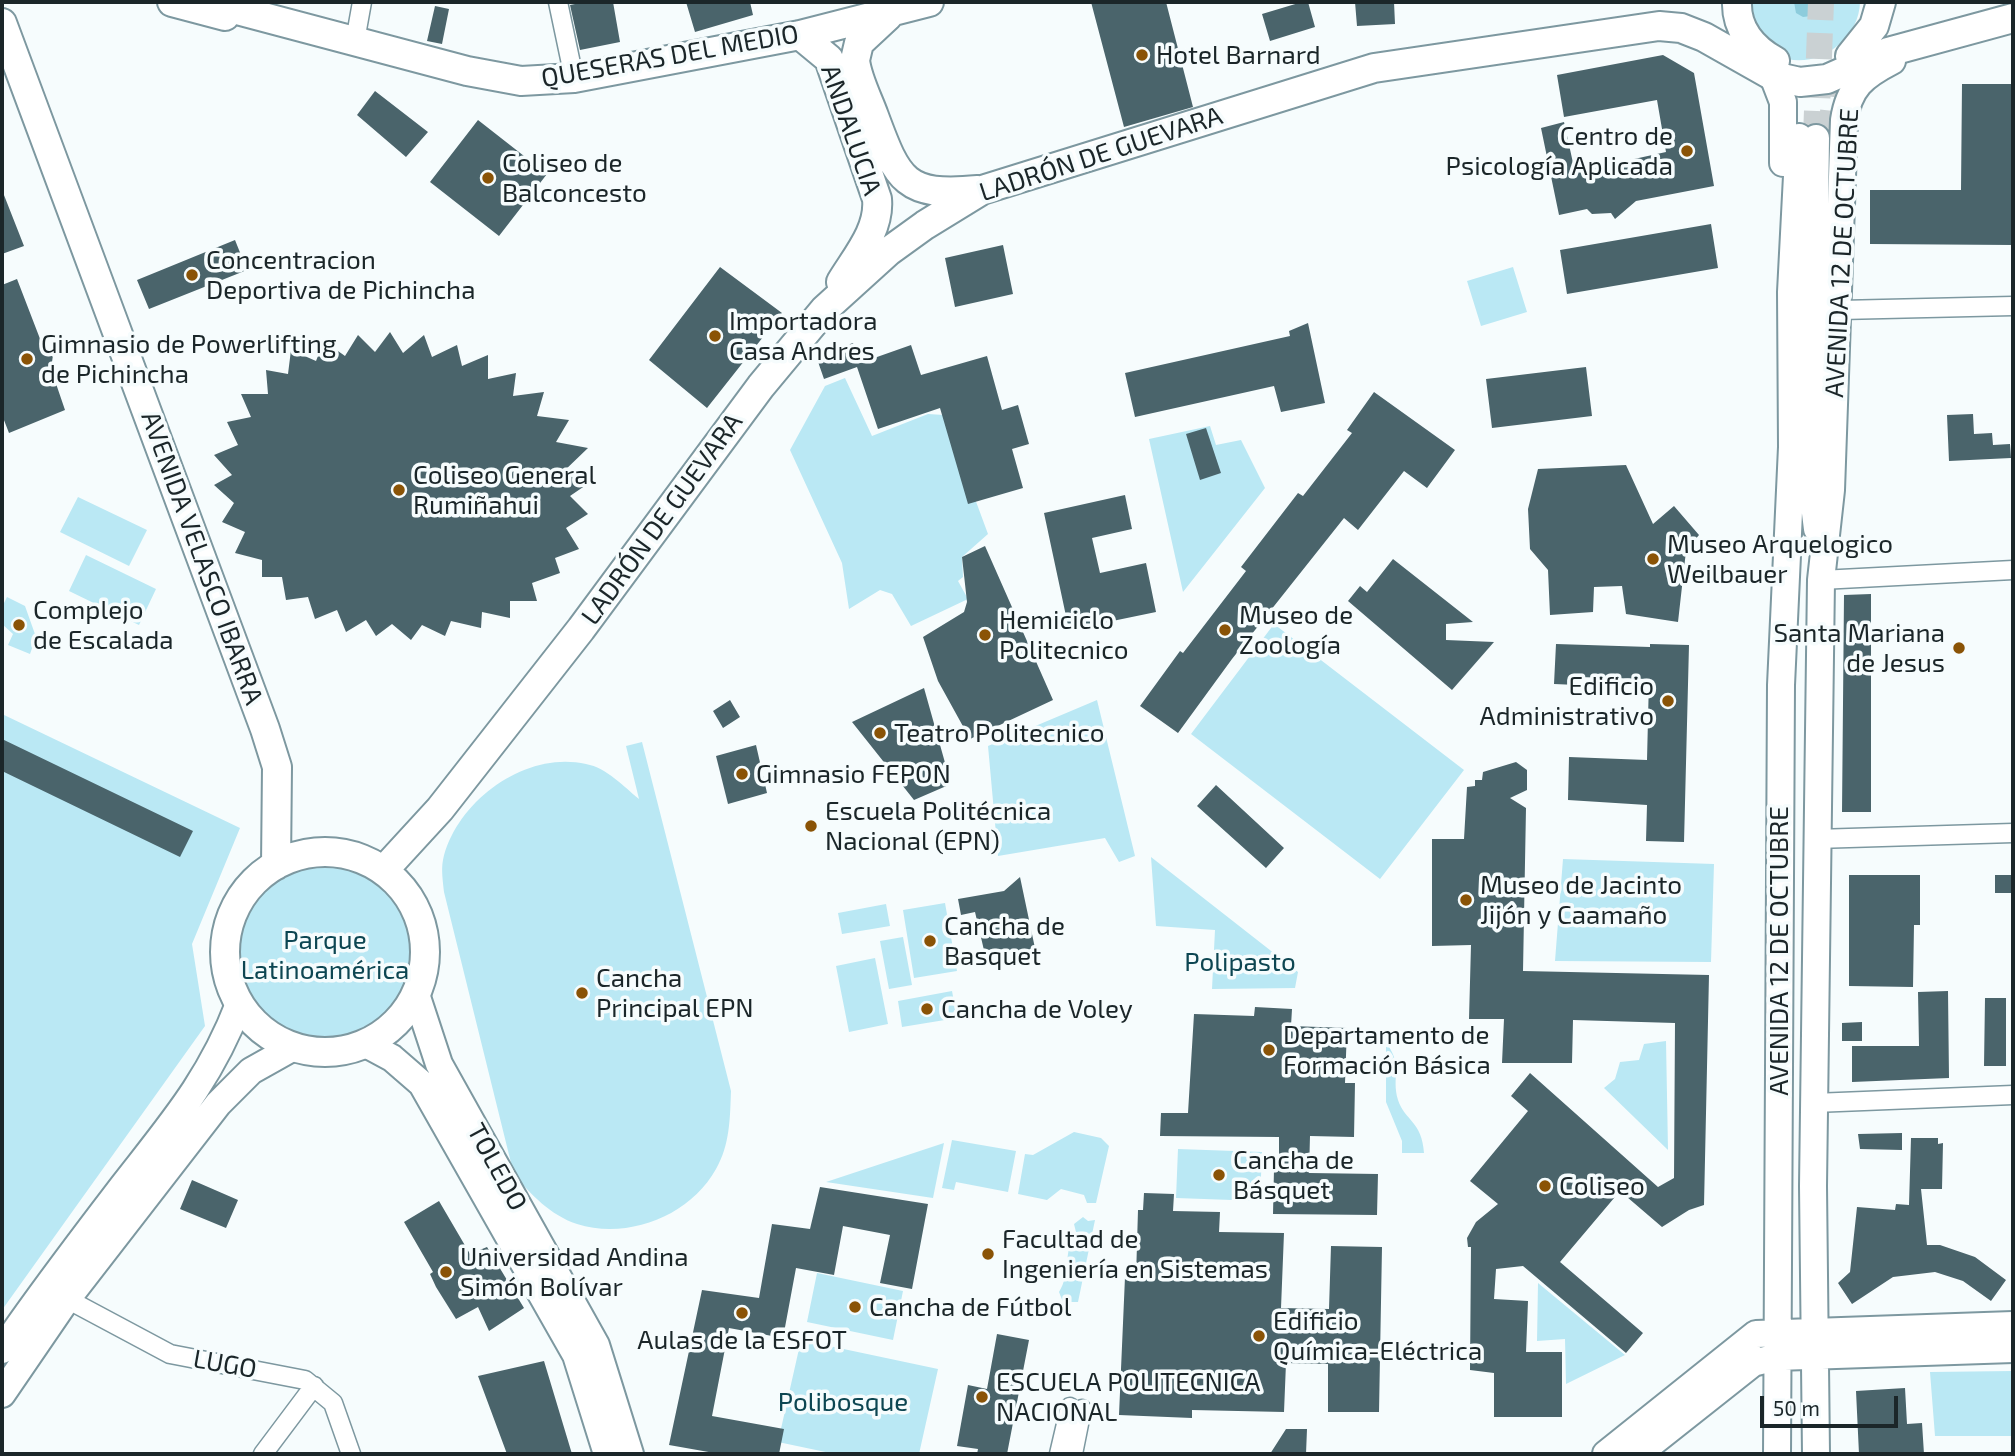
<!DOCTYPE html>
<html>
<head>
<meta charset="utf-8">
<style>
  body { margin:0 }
  #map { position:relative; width:2015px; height:1456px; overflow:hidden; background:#f6fcfd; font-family:"Exo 2",sans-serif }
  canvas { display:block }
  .frame { position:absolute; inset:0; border:4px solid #1b2629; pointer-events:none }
  .scale { position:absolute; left:1760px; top:1396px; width:138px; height:32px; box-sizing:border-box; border:4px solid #1b2629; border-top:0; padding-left:9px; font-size:21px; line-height:24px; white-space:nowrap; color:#1b2629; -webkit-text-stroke:5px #f6fcfd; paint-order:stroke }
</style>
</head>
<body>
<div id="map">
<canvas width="2015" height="1456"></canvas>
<div class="frame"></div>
<div class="scale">50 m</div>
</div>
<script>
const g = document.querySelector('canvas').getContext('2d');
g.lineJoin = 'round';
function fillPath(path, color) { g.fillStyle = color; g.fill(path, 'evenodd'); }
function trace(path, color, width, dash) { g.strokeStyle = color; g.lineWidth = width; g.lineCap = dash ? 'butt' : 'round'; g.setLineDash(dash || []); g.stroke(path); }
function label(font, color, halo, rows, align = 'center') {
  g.font = font + ' "Exo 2",sans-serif'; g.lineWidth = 7; g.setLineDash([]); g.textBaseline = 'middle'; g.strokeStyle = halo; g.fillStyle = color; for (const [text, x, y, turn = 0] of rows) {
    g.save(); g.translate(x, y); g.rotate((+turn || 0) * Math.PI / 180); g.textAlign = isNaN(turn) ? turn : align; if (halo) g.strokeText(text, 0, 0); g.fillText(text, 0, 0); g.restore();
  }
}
const green = new Path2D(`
  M1746,2h114c-1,49 -68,80 -98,40 -8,-9 -11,-28 -16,-40z
  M1513,267l14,45 -46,14 -14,-45z
  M845,378l27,58 56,-22 16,1 44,119 -26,23 1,20 -5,4 10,18 -57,27 -19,-32 -12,-4 -31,19 -7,-46 -52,-113 35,-64z
  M1210,426l6,19 25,-5 24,48 -82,104 -34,-153z
  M78,497l69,33 -18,36 -69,-34z
  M86,555l70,34 -17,36 -70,-34z
  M7,597l18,9 11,31 -6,17 -22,-9 5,-11 -11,-10v-17z
  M1274,624l190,146 -84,109 -189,-145z
  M1097,700l38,156 -16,6 -14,-24 -107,18 -10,-110z
  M2,714l238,114 -48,116 13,82 -203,284z
  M642,742l89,349c-1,27 -1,54 -15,78 -26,47 -88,71 -139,55 -27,-9 -45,-29 -63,-49l-70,-283c-1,-10 -3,-22 -1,-32 13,-59 83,-110 143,-96 21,4 37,22 53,35l-13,-53z
  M1151,857l147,115 -3,16 -83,1 3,-59 -59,-4z
  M1563,859l151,5 -3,98 -156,-1z
  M235 955a90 90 0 1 1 180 0a90 90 0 1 1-180 0Z
  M945,903l12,68 -43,7 -11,-68z
  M886,904l4,22 -48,8 -4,-21z
  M903,937l9,48 -23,4 -9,-48z
  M875,958l13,66 -39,8 -13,-66z
  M952,991l5,27 -55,9 -4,-26z
  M1666,1041l2,109 -64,-62 11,-9 5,-17 19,-2 5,-16z
  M1386,1042c18,26 5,33 12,58 7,21 24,21 26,53h-22v-12l-16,-39z
  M1074,1132l27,6 8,8 -13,57h-9l-3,-8 -23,-6 -14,11 -29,-6 7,-40 8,1z
  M952,1140l64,11 -8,41 -52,-10 -2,8 -12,-2z
  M944,1143l-11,55 -107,-16z
  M1178,1149l84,3 -2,49 -84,-3z
  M1083,1217l5,4 7,-1 -17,82h-15l-4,-10c12,-18 4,-43 17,-60l-2,-8z
  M817,1273l86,18 -10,49 -86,-18z
  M1538,1283l87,72 -59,29 -1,-45 -28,2z
  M801,1340l137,29 -19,85h-84l-57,-12z
  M2013,1371v65h-78l-5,-64z`);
const water = new Path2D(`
  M1794,2h24v5l-7,9 -8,1 -7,-4z`);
const building = new Path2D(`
  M585,2h28l7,40 -40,8 -10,-45z
  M686,2h64l3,13 -58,17z
  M1091,2h75l27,105 -69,20z
  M1302,2h6l7,25 -45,14 -8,-27z
  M1355,2h39l1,22 -38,2z
  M435,6l14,3 -7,35 -15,-3z
  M1663,55l31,18 20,113 -78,15 -21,18 -4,-6 -19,1 -5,-5 -28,6 -18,-87 23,-6 11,50 91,-20 -9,-52 -93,17 -7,-42z
  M1962,84h51v161l-143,-1v-54h91z
  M375,91l53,41 -22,25 -49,-42z
  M478,120l69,54 -48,62 -69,-54z
  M2,190l22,56 -22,8z
  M1711,224l7,44 -151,26 -7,-44z
  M235,240l12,30 -98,39 -12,-29z
  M1003,245l10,49 -58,13 -10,-49z
  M720,267l62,46 -75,95 -58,-48z
  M17,279l25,65 11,11 -2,14 14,41 -56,23 -7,-18v-130z
  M1308,323l17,80 -44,9 -7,-26 -139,31 -10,-44 165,-37 -1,-5z
  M390,332l13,21 21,-18 8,22 25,-12 5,21 26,-11v24l28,-6 -3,23 31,-4 -7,24 32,4 -13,22 32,6 -26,25 27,10 -19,13 18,18 -22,14 13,21 -24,9 5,15 -28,10 5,18h-27v17l-28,-6 -1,16 -30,-7 -6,15 -23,-11 -11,15 -19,-16 -16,12 -10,-16 -20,12 -9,-22 -22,9 -7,-22 -22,3 -4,-23h-20v-17l-27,-7 10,-21 -23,-10 12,-19 -20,-18 18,-10 -18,-20 24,-10 -11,-23 24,-5 -10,-23h27l-2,-24 22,4 3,-24 25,11 8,-20 21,15 13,-21 17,17z
  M853,343l7,20 51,-18 10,30 66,-19 15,54 16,-5 11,39 -17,5 11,39 -55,16 -28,-96 -62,21 -21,-62 -33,12 -8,-23z
  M1586,367l6,49 -100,12 -6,-49z
  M1374,392l81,58 -28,38 -23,-17 -46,59 -14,-12 -112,141 -54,74 -38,-27 40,-55 3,2 63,-82 -5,-4 57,-74 5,3 49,-63 -5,-3z
  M1973,414l1,20 18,-1 1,12 17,-1 1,14 -62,3 -2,-46z
  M1206,428l15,45 -21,7 -14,-46z
  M1626,465l27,59 21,-18 25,29 -13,16 -8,71 -52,-8 -4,-28 -28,1 -1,25 -43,3 -2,-45 -18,-21 -2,-40 10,-40z
  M1125,495l7,34 -40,9 8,35 46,-10 10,49 -87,18 -25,-117z
  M985,546l68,154 -83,39 -32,-58 -15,-44 41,-25 3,-10 -5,-45z
  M1393,559l80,63 -27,2v16l48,2 -42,48 -104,-89 12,-15 7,6z
  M1871,594v218h-29l2,-217z
  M1556,644l94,3v-3l39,1 -5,197 -38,-1 1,-36 -79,-5 1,-43 78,3 2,-81 -71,-2 -1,8 -23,-1z
  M924,688l27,96 -37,16 -62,-78z
  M730,700l10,17 -17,11 -10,-17z
  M2,739l191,92 -13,26 -178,-86z
  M756,745l11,48 -39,11 -12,-48z
  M1516,762l11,8v20l-17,8 16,10 -3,163 186,4 -5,230 -15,5 -27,17 -42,-36 -60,71 83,71 -17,20 -103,-87 -27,3 -2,30 34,2 -2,51h36v65h-68v-44l-24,-3 1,-123h-3l-1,-9 9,-16 22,-18 -28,-23 58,-70 -17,-15 19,-23 128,114 16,-9 1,-155 -102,-3 -1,43h-70l2,-44h-35l2,-74 -39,1v-107h32l3,-52 8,-1v-6h7l1,-8z
  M1216,785l68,63 -18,20 -69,-62z
  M1849,875h71v50h-6l-1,62 -64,-1z
  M1995,875h18v18h-18z
  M1020,877l16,76 -49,10 -12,-51 -14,3 -3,-16 46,-8z
  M1948,991l1,87 -97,4v-36h67l-1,-54z
  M1985,998h21v68h-22z
  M1255,1007l37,2 -1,17 56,2 -2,55h10l-1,54 -44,-1 -1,37 69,1 -1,41 -104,-1 1,-45h5v-32l-119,-1 1,-23h27l6,-99 60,2z
  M1862,1022v19h-20v-18z
  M1902,1133v17l-42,-1 -2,-15z
  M1911,1138h27v6l5,-1 -1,46h-21l6,56h13l35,12 31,23 -15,21 -28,-20 -28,-9 -42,5 -41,27 -14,-21 12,-11 7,-65 38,3 1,-6 13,1z
  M192,1180l46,20 -12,28 -46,-19z
  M820,1187l108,17 -16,85 -32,-6 10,-48 -47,-9 -9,49 -38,-7 -13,70 -54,-10 -17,88 72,13 -5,25h-59l-51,-9 33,-155 57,8 13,-74 38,5z
  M1144,1193l30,1 -1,17 47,1 -1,20 65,1 -3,75 48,1 2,-63 51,1 -3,165h-51v-48l-42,-1 -2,49 -92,-2v8l-73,-3 6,-138 11,1 2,-68h5z
  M439,1201l31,53 17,-7 37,61 -35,23 -11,-24 -22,12 -20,-32 -6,-13 3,-2 -29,-50z
  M997,1334l32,6 -22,114h-30l1,-5 -21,-3 11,-61 19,4z
  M544,1361l28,93h-65l-29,-78z
  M1905,1388l2,36 15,-1 2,31h-65l-3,-63z
  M1286,1429h21l-1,25h-36z`);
const secondaryTunnel = new Path2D(`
  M1816,137l5,-135`);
const primaryTunnel = new Path2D(`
  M1831,139l7,-62 11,-20`);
const street = new Path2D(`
  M558,2l16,76
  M355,41l7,-39
  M1840,310l173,-4
  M1821,580l192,-10
  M1816,839l197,-6
  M1814,1103l199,-8
  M67,1299l103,55 135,26 28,23 18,51
  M263,1454l51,-68
  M1059,1454l11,-47
  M1073,1454l9,-45`);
const secondary = new Path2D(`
  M1773,76l10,26v61
  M1816,138l-5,343 6,48
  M416,994l23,70 157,281 34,109
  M366,1044l26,14 30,26 154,271 31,99
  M2,1350c38,-56 79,-109 120,-163 49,-63 88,-107 117,-183
  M2,1394l65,-95 151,-195 33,-33 41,-23
  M1606,1454l150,-120 257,-9
  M1638,1454l115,-91 24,-6 236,-8
  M1777,1454l4,-769 11,-238 -1,-155 8,-155
  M1816,1454l-3,-268 8,-606 10,-90 13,-370c5,-33 19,-44 48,-59`);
const primary = new Path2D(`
  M172,2l53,14
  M207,2l260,69 54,10 53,-3 226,-43 129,-33
  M1737,2c-1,26 15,46 38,59
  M888,16l-29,27 -4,17c2,19 13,39 19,56 24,65 31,81 104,74
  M2,23l263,706 12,38 -1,98
  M800,35l29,24 48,140c3,31 -21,58 -36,83
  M1850,56l24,-30 7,-24
  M225 952a100 100 0 1 1 200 0a100 100 0 1 1-200 0Z
  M384,870l56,-61 141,-180 180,-243 64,-77 64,-58 36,-26 57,-35 392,-122 285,-42 22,2 23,9 69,39 27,6 27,-3 61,-27 125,-34`);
const markers = [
  [1142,55,7,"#8a5306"],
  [1687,151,7,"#8a5306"],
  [488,178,7,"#8a5306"],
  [192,275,7,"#8a5306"],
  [715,336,7,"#8a5306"],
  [27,359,7,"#8a5306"],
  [399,490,7,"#8a5306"],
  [1653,559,7,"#8a5306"],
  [19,625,7,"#8a5306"],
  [1225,630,7,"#8a5306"],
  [985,635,7,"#8a5306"],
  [1959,648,7,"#8a5306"],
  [1668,701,7,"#8a5306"],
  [880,733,7,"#8a5306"],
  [742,774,7,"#8a5306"],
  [811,826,7,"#8a5306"],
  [1466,900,7,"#8a5306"],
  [930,941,7,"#8a5306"],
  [582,993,7,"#8a5306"],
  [927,1009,7,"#8a5306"],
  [1269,1050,7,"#8a5306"],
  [1219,1175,7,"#8a5306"],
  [1545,1186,7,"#8a5306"],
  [988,1254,7,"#8a5306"],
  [446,1272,7,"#8a5306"],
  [855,1307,7,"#8a5306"],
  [742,1313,7,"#8a5306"],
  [1259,1336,7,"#8a5306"],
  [982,1397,7,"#8a5306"]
];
const poiNames = [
  ["Hotel Barnard",1156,55],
  ["Centro de",1673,136,"right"],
  ["Psicología Aplicada",1673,166,"right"],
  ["Coliseo de",502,163],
  ["Balconcesto",502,193],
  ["Concentracion",206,260],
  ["Deportiva de Pichincha",206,290],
  ["Importadora",729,321],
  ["Casa Andres",729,351],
  ["Gimnasio de Powerlifting",41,344],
  ["de Pichincha",41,374],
  ["Coliseo General",413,475],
  ["Rumiñahui",413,505],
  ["Museo Arquelogico",1667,544],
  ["Weilbauer",1667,574],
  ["Complejo",33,610],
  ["de Escalada",33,640],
  ["Museo de",1239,615],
  ["Zoología",1239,645],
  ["Hemiciclo",999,620],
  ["Politecnico",999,650],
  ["Santa Mariana",1945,633,"right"],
  ["de Jesus",1945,663,"right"],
  ["Edificio",1654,686,"right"],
  ["Administrativo",1654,716,"right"],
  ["Teatro Politecnico",894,733],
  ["Gimnasio FEPON",756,774],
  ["Escuela Politécnica",825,811],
  ["Nacional (EPN)",825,841],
  ["Museo de Jacinto",1480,885],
  ["Jijón y Caamaño",1480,915],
  ["Cancha de",944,926],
  ["Basquet",944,956],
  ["Cancha",596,978],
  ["Principal EPN",596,1008],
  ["Cancha de Voley",941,1009],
  ["Departamento de",1283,1035],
  ["Formación Básica",1283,1065],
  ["Cancha de",1233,1160],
  ["Básquet",1233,1190],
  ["Coliseo",1559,1186],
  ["Facultad de",1002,1239],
  ["Ingeniería en Sistemas",1002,1269],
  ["Universidad Andina",460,1257],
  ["Simón Bolívar",460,1287],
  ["Cancha de Fútbol",869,1307],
  ["Edificio",1273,1321],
  ["Química-Eléctrica",1273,1351],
  ["Aulas de la ESFOT",742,1340,"center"],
  ["ESCUELA POLITECNICA",996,1382],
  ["NACIONAL",996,1412]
];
const streetNames = [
  ["QUESERAS DEL MEDIO",670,56,-10],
  ["ANDALUCIA",851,130,71],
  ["LADRÓN DE GUEVARA",1101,154,-18],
  ["AVENIDA 12 DE OCTUBRE",1842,253,-87],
  ["LADRÓN DE GUEVARA",662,519,-54],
  ["AVENIDA VELASCO IBARRA",202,558,70],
  ["AVENIDA 12 DE OCTUBRE",1779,951,-90],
  ["TOLEDO",497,1167,61],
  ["LUGO",225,1364,10]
];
const parkNames = [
  ["Parque",325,940],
  ["Latinoamérica",325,970],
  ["Polipasto",1240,962],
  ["Polibosque",843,1402]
];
fillPath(green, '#bae8f4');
fillPath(water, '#8dccdc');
fillPath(building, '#4a646b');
trace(secondaryTunnel, '#cad1d3', 26, [26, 13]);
trace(primaryTunnel, '#cad1d3', 28, [28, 14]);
trace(street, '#7d98a0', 21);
trace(secondary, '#7d98a0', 30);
trace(primary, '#7d98a0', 32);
trace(street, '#fff', 18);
trace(secondary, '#fff', 26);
trace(primary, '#fff', 28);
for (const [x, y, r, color] of markers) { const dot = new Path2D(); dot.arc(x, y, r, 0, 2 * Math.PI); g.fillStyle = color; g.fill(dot); trace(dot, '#f6fcfd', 2.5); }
label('26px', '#1b2629', '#f6fcfd', poiNames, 'left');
label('26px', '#1b2629', '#f6fcfd', streetNames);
label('26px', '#0d4652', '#f6fcfd', parkNames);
</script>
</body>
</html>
